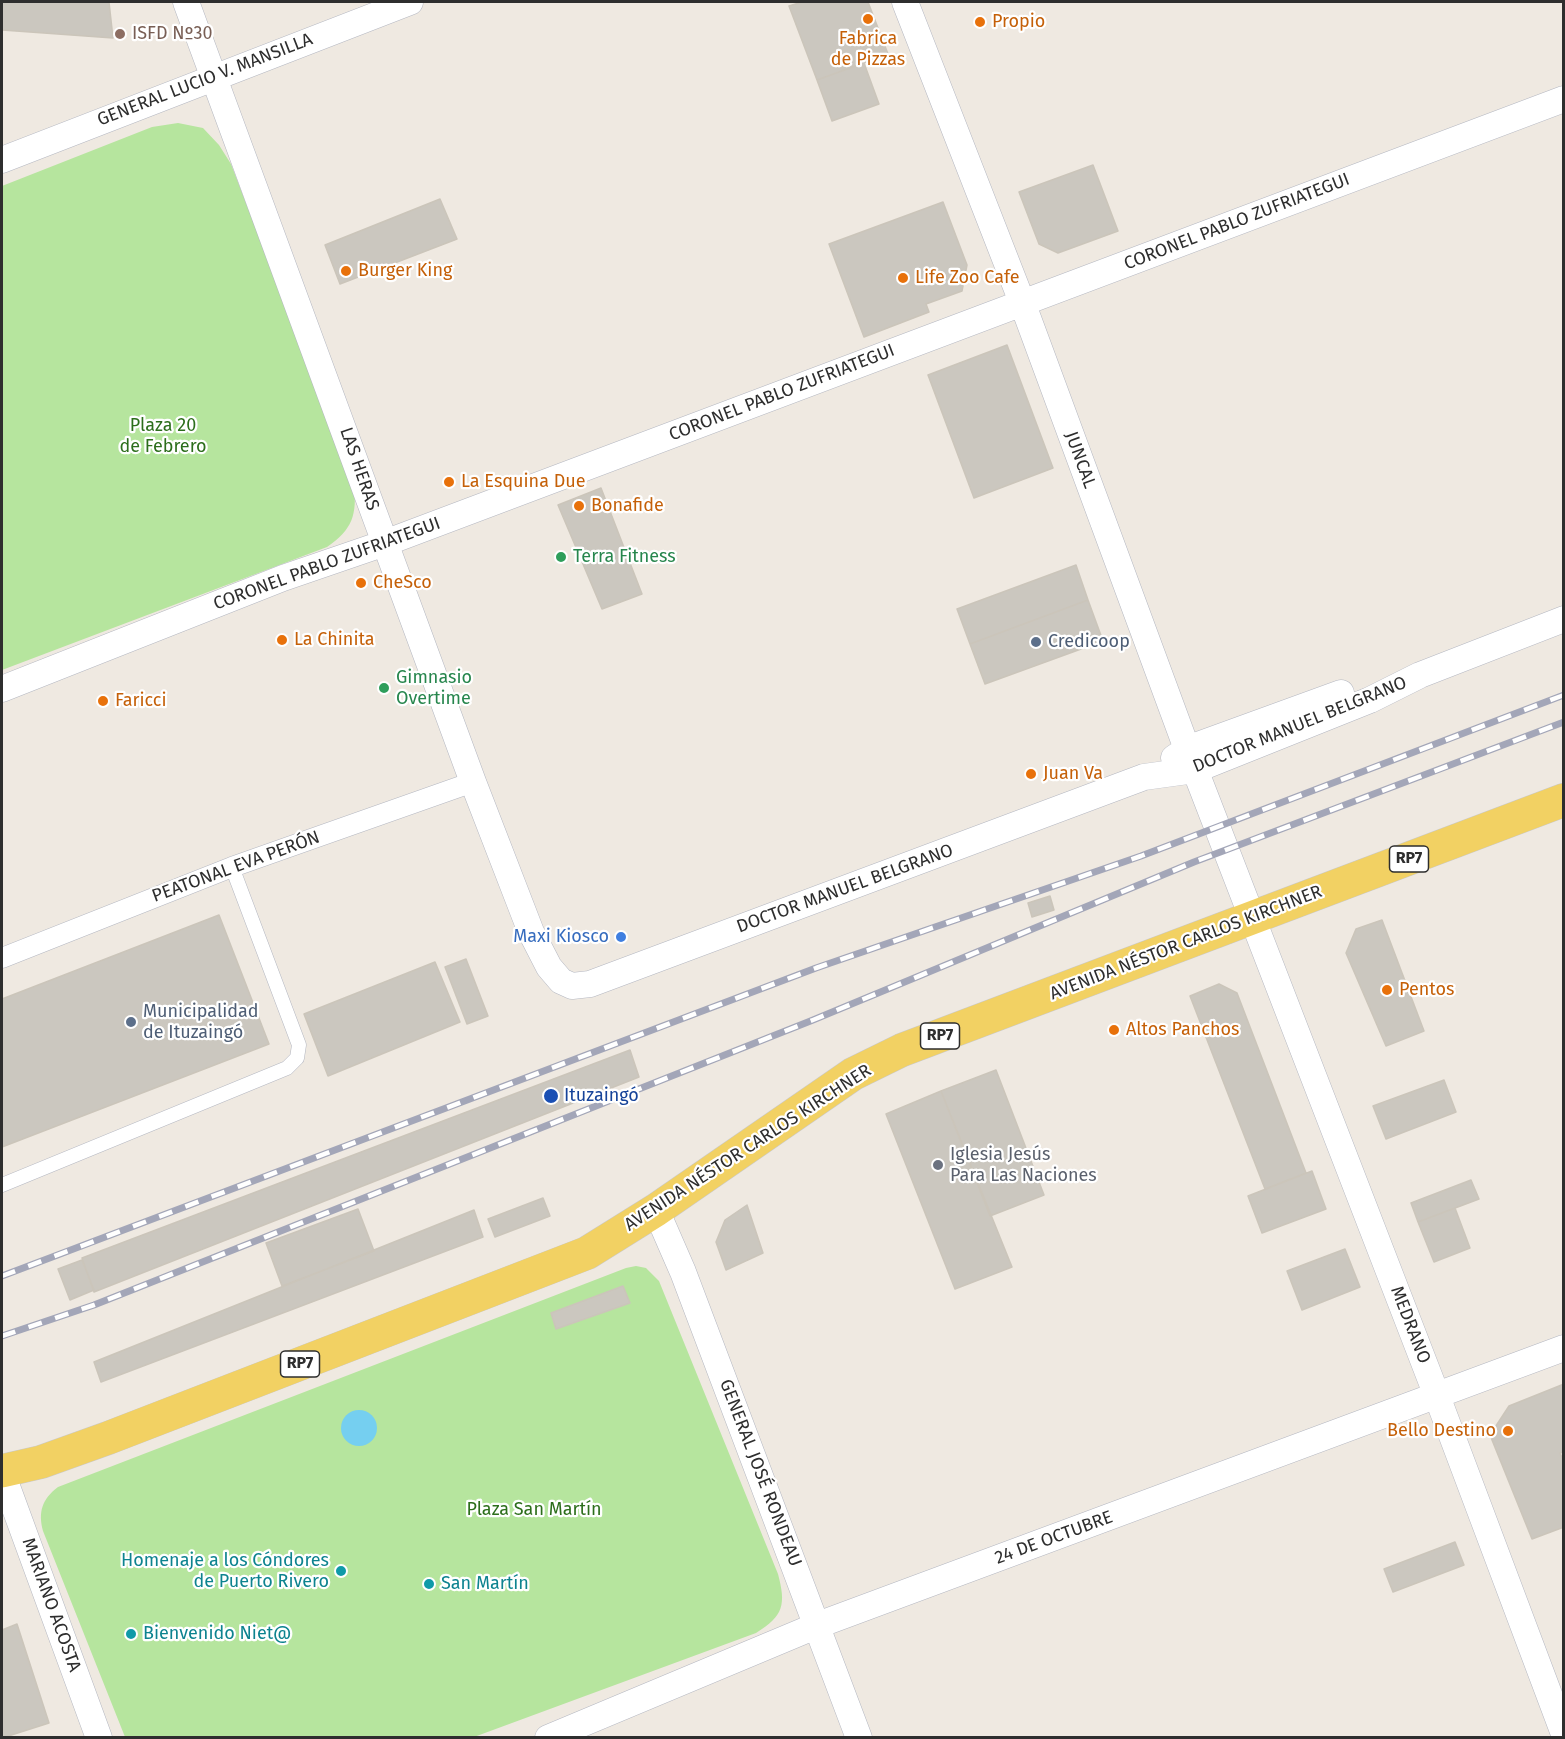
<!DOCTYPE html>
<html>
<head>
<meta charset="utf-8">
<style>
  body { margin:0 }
  #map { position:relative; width:1565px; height:1739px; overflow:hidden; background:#efe9e1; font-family:"Fira Sans",sans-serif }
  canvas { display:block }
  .frame { position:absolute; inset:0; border:3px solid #2e2e2e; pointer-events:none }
</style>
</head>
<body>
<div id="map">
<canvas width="1565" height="1739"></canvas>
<div class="frame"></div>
</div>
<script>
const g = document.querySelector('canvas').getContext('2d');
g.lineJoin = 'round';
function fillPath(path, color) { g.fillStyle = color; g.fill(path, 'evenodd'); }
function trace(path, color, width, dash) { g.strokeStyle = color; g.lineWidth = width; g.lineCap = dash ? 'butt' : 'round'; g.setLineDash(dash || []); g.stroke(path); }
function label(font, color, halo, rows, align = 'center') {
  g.font = font + ' "Fira Sans",sans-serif'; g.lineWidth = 4.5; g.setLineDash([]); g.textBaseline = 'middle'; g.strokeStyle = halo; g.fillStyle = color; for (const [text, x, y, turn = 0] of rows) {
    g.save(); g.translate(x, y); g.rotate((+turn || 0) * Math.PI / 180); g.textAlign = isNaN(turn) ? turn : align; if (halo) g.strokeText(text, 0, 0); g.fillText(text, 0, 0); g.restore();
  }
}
const green = new Path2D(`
  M178,123l25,5 16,17 12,19 123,320c3,31 -1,45 -27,63l-325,123v-484l150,-59z
  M636,1266l10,2 13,13 119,293c8,30 6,42 -22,59l-282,104h-349l-82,-206c-5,-19 -1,-32 15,-44l568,-219z`);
const water = new Path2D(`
  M341 1428a18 18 0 1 1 36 0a18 18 0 1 1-36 0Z`);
const building = new Path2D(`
  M2,2h107l4,36 -111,-8z
  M802,2h66l20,52 -71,26 -28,-74z
  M864,63l15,41 -47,17 -15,-41z
  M1093,165l25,66 -60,22 -19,-9 -20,-52z
  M440,199l17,40 -117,45 -15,-39z
  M943,202l24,63 -5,26 -36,13 3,8 -65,25 -35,-93z
  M1007,345l46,123 -79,30 -46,-123z
  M601,488l41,106 -40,15 -44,-104z
  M1076,565l12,35 -118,44 -13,-35z
  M1088,600l15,41 -118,43 -15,-40z
  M1050,896l4,14 -22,7 -4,-14z
  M219,915l50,129 -267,103v-148z
  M1382,920l42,111 -38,15 -40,-93 10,-24z
  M466,959l22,57 -21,8 -22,-57z
  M435,962l25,60 -132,54 -24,-62z
  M1219,984l18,9 69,180 -41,16 -75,-193z
  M630,1050l9,27 -545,215 -12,-34z
  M996,1070l48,125 -54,21 -49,-125z
  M1444,1080l12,32 -70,27 -13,-33z
  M941,1091l71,176 -57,22 -69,-175z
  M1312,1171l14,38 -64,24 -14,-37z
  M1471,1180l8,19 -61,23 -7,-19z
  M543,1198l7,18 -55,21 -7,-18z
  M747,1205l16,48 -37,17 -10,-28 9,-22z
  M1455,1208l15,40 -36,14 -16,-40z
  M358,1209l16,42 -92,35 -16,-43z
  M474,1210l9,27 -382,145 -7,-20z
  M1345,1249l15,38 -58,23 -15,-39z
  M82,1260l12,30 -24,10 -12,-31z
  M623,1286l7,17 -74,26 -5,-16z
  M1564,1384v68l-4,1 4,9v65l-32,12 -42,-104 19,-29z
  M1455,1542l9,23 -71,27 -9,-23z
  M17,1624l32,99 -47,15v-108z`);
const service = new Path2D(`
  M2,1185l285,-117 10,-10 2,-13 -67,-178`);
const pedestrian = new Path2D(`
  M2,958l230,-91 241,-85`);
const minor = new Path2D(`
  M186,2l287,780 58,150 18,35 12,14 11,5 18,-2 554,-207 51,-7 175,-70 50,-25 144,-56
  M905,2l117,300 165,447 250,647 127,338
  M2,160l408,-158
  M2,689l281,-111 102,-35 1179,-444
  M1174,758l13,-9 154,-56
  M656,1210l27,62 176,466
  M2,1473l97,265
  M548,1738l270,-113 746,-277`);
const primary = new Path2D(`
  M2,1471l39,-9 67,-24 479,-185 69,-43 197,-136 49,-24 662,-250`);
const rail = new Path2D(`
  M2,1276l814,-308 325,-112 423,-161
  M2,1336l92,-31 719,-285 381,-158 370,-140`);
const markers = [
  [868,19,6,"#e8710a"],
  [980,22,6,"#e8710a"],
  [120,34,6,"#8d6e63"],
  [346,271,6,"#e8710a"],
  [903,278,6,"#e8710a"],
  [449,482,6,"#e8710a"],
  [579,506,6,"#e8710a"],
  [561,557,6,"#2e9e5b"],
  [361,583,6,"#e8710a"],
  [282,640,6,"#e8710a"],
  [1036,642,6,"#5c6f8a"],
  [384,688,6,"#2e9e5b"],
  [103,701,6,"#e8710a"],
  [1031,774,6,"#e8710a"],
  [621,937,6,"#3f7fe0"],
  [1387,990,6,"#e8710a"],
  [131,1022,6,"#5c6f8a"],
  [1114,1030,6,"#e8710a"],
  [551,1096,8,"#1a4fb4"],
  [938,1165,6,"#6b7280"],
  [1508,1431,6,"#e8710a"],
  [341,1571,6,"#0f9aa8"],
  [429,1584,6,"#0f9aa8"],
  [131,1634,6,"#0f9aa8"]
];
const shields = [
  [1409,859,39],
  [940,1036,39],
  [300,1364,39]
];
const shieldNames = [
  ["RP7",1409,859],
  ["RP7",940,1036],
  ["RP7",300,1364]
];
const foodNames = [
  ["Propio",992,22],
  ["Fabrica",868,39,"center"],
  ["de Pizzas",868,60,"center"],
  ["Burger King",358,271],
  ["Life Zoo Cafe",915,278],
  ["La Esquina Due",461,482],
  ["Bonafide",591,506],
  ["CheSco",373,583],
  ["La Chinita",294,640],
  ["Faricci",115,701],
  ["Juan Va",1043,774],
  ["Pentos",1399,990],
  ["Altos Panchos",1126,1030],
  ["Bello Destino",1496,1431,"right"]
];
const educationNames = [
  ["ISFD Nº30",132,34]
];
const streetNames = [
  ["GENERAL LUCIO V. MANSILLA",205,80,-21],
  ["CORONEL PABLO ZUFRIATEGUI",1237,222,-21],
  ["CORONEL PABLO ZUFRIATEGUI",782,393,-21],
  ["JUNCAL",1080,460,70],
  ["LAS HERAS",359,469,71],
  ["CORONEL PABLO ZUFRIATEGUI",327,564,-20],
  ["DOCTOR MANUEL BELGRANO",1300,725,-22],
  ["PEATONAL EVA PERÓN",236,867,-20],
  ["DOCTOR MANUEL BELGRANO",845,889,-20],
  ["AVENIDA NÉSTOR CARLOS KIRCHNER",1186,943,-21],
  ["AVENIDA NÉSTOR CARLOS KIRCHNER",748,1148,-33],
  ["MEDRANO",1410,1325,69],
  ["GENERAL JOSÉ RONDEAU",760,1473,69],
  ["24 DE OCTUBRE",1054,1538,-20],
  ["MARIANO ACOSTA",51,1605,70]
];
const parkNames = [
  ["Plaza 20",163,426],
  ["de Febrero",163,447],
  ["Plaza San Martín",534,1510]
];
const leisureNames = [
  ["Terra Fitness",573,557],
  ["Gimnasio",396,678],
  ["Overtime",396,699]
];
const serviceNames = [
  ["Credicoop",1048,642],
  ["Municipalidad",143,1012],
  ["de Ituzaingó",143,1033]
];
const shopNames = [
  ["Maxi Kiosco",609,937]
];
const transitNames = [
  ["Ituzaingó",564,1096]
];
const worshipNames = [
  ["Iglesia Jesús",950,1155],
  ["Para Las Naciones",950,1176]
];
const cultureNames = [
  ["Homenaje a los Cóndores",329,1561,"right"],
  ["de Puerto Rivero",329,1582,"right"],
  ["San Martín",441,1584],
  ["Bienvenido Niet@",143,1634]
];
fillPath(green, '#b6e59e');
fillPath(water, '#75cff0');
fillPath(building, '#cbc7bf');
trace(building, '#cbc5ba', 1.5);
trace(service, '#b4b7c1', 15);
trace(pedestrian, '#b4b7c1', 21);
trace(minor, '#b4b7c1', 27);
trace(primary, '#c9c9c9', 34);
trace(service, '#fff', 14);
trace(pedestrian, '#fff', 20);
trace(minor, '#fff', 26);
trace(primary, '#f2d163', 33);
trace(rail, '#a3a6b8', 7);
trace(rail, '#fff', 4.5, [14]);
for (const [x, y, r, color] of markers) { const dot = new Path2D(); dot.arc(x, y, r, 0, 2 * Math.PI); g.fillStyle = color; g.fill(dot); trace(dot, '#fff', 2); }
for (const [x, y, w] of shields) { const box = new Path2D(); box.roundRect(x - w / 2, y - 13, w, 26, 4.5); g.fillStyle = '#fff'; g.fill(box); trace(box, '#2e2e2e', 1.5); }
label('bold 16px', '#2e2e2e', null, shieldNames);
label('18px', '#c56008', '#fff', foodNames, 'left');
label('18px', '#785e54', '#fff', educationNames, 'left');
label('18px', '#2e2e2e', '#fff', streetNames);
label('18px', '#2c6e1b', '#fff', parkNames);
label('18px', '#27864d', '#fff', leisureNames, 'left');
label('18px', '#4e5e75', '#fff', serviceNames, 'left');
label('18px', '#366cbe', '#fff', shopNames, 'right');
label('18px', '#164399', '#fff', transitNames, 'left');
label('18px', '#5b616d', '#fff', worshipNames, 'left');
label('18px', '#0d838f', '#fff', cultureNames, 'left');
</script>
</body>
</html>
